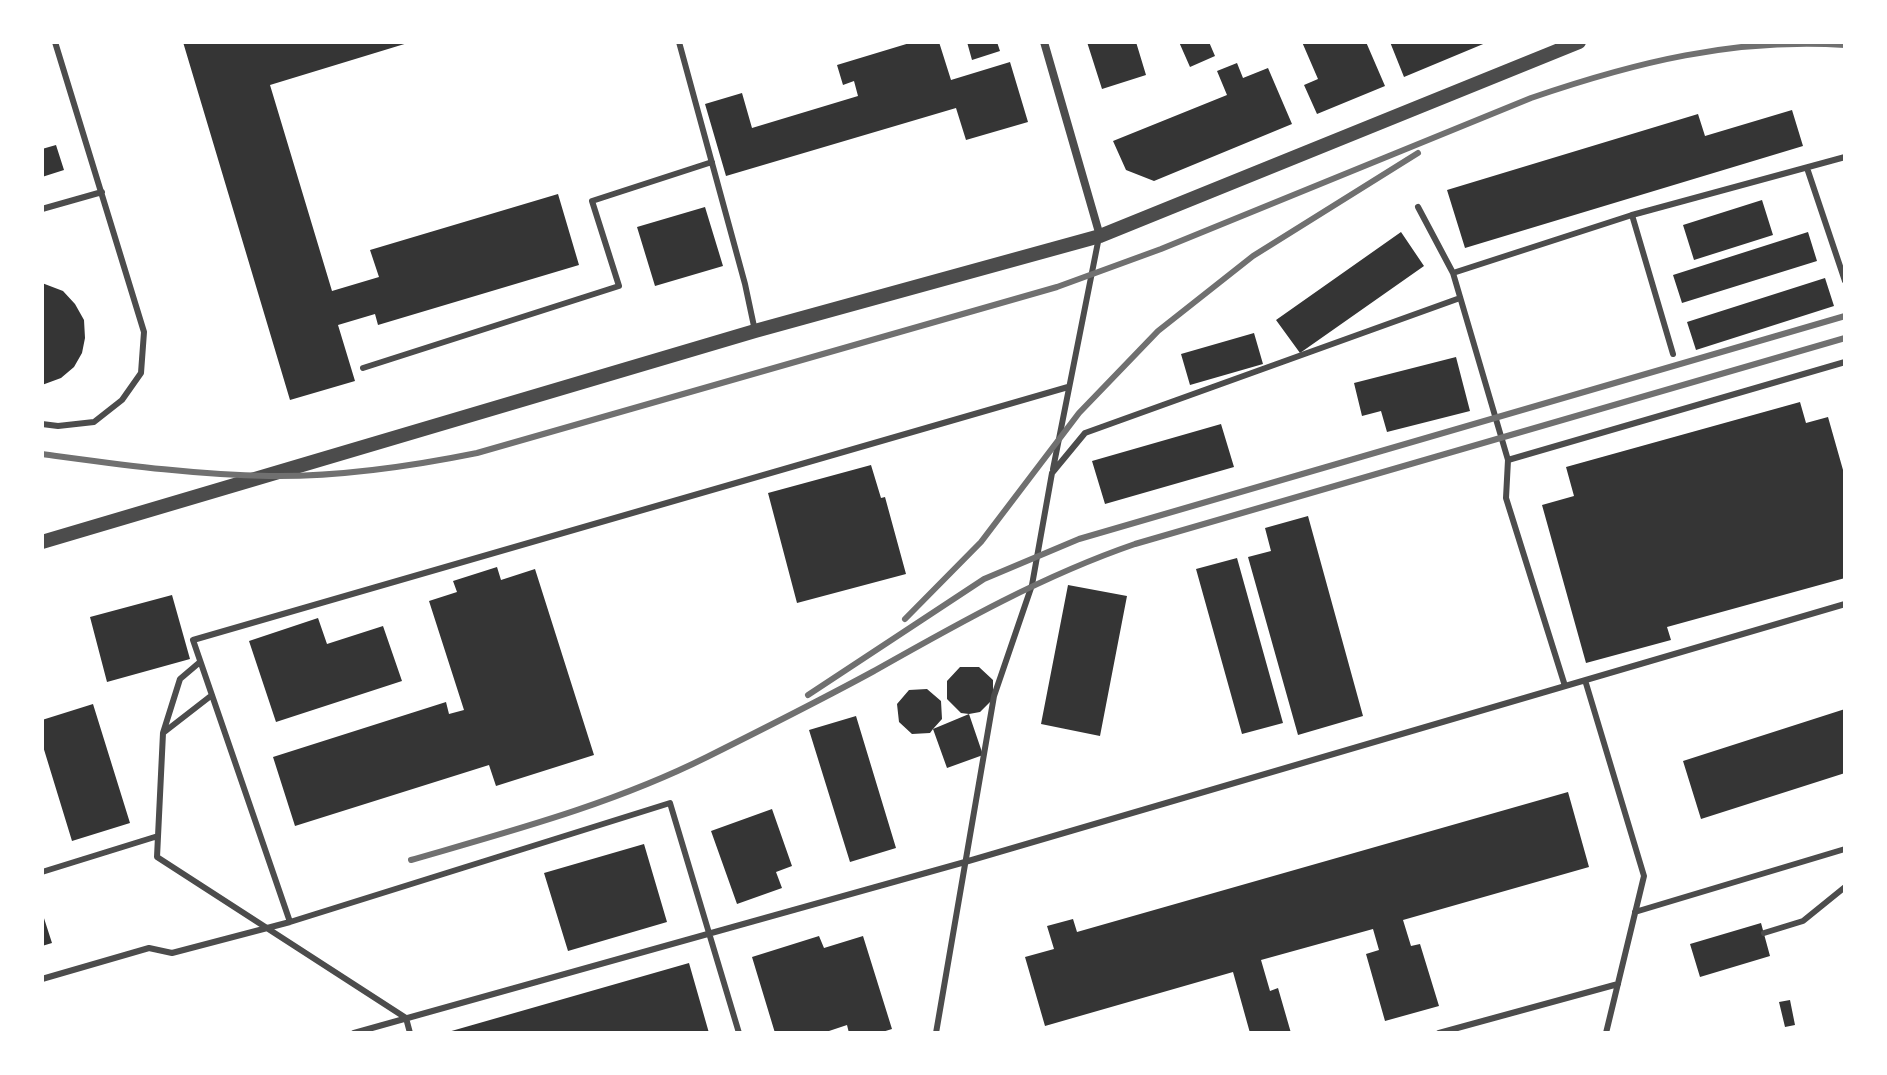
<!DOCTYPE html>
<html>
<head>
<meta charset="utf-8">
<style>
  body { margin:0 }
  #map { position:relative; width:1887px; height:1075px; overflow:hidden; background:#fff; font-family:"Zilla Slab",serif }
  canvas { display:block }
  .frame { position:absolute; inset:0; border:44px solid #fff; pointer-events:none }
</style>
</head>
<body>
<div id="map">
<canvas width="1887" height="1075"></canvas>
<div class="frame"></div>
</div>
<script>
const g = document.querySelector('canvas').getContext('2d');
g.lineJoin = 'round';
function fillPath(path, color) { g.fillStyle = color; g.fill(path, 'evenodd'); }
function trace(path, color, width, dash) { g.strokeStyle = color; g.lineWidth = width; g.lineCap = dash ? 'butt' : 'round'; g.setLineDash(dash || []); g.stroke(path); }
const building = new Path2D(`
  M183,42h228l-141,43 62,206 47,-14 -9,-27 188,-56 21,71 -201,60 -3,-11 -37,11 17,56 -65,19z
  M913,42h26l12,38 59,-18 18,60 -62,18 -10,-32 -230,68 -21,-72 37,-11 10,35 106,-32 -4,-15 -11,4 -6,-20z
  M967,42h30l3,9 -28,9z
  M1087,42h49l10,33 -44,14z
  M1179,42h30l6,14 -25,11z
  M1302,42h64l19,44 -68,28 -13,-29 14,-6z
  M1390,42h98l-84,35z
  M1237,63l6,15 25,-10 24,56 -138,57 -28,-11 -13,-29 114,-46 -10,-24z
  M1792,110l11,36 -338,102 -18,-58 251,-76 7,22z
  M56,145l8,25 -22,7v-28z
  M1762,200l11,35 -79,25 -11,-35z
  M705,207l18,59 -68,20 -18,-59z
  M1401,232l23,34 -124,87 -24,-33z
  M1808,232l9,29 -135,42 -9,-28z
  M1825,278l9,28 -138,44 -9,-28z
  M42,283l21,8 12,13 9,16 1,18 -3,15 -8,14 -13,11 -19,7z
  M1254,333l9,31 -73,21 -9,-31z
  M1456,357l14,54 -83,21 -6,-21 -19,5 -8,-33z
  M1800,402l6,21 22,-6 17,60v101l-178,49 4,13 -85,23 -44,-158 32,-9 -8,-29z
  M1221,424l13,43 -129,37 -13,-43z
  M871,465l10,33 4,-1 21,77 -109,29 -29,-110z
  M1308,516l55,200 -65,19 -50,-178 23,-6 -6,-23z
  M1237,558l46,165 -41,11 -46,-165z
  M497,567l4,13 34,-11 59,186 -98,31 -7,-21 -194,61 -22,-69 173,-55 3,12 15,-4 -35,-109 28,-9 -4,-11z
  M1068,585l59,11 -27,140 -59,-12z
  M172,595l18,64 -83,23 -17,-65z
  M318,618l9,26 56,-18 19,55 -126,41 -27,-81z
  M960,667h19l14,13v19l-13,13 -11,2 14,41 -36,13 -14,-39 -3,4 -18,1 -13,-12 -2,-18 12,-14 18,-1 14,12 1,18 -9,10 36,-15 -8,-1 -14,-14v-18z
  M93,704l37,119 -58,18 -30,-98v-23z
  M1845,709v64l-144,46 -18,-58z
  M856,716l40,132 -46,14 -41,-132z
  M1568,792l21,75 -186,53 8,26 9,-2 19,62 -54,15 -19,-67 13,-4 -6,-21 -112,31 9,31 8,-3 13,45h-41l-17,-61 -188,54 -20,-69 29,-8 -7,-23 26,-7 4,13z
  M772,809l20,57 -16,6 6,16 -45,16 -26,-73z
  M644,844l23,78 -99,29 -24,-78z
  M42,912l10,31 -10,3z
  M1761,923l9,33 -70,21 -10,-33z
  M819,936l5,12 39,-12 29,93 -13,4h-30l-2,-8 -24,8h-48l-23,-76z
  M689,963l20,70h-261v-1z
  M1790,1000l5,25 -10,2 -6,-25z`);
const service = new Path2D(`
  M679,42l66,242 10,47
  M1807,168l38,113
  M1418,207l35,66 55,187 -2,38 59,188
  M42,209l60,-17
  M1632,215l41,139
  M1453,273l179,-58 213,-58
  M363,368l256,-82 -27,-85 120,-39
  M42,424l16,2 36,-4 28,-22 19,-27 3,-41 -89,-290
  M1508,460l337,-98
  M1053,469l46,-232
  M1585,680l59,196 -38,157
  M212,695l-49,38 -6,124 249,161 4,15
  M163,733l17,-54 20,-17
  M42,872l116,-36
  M1635,912l210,-63
  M290,922l-97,-282 875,-253
  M1764,933l39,-12 42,-34
  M42,979l107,-31 23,5 118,-31 380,-119 69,230
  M354,1033l611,-171 880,-258
  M936,1033l58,-337 38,-111 20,-112 33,-40 375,-135
  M1439,1033l179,-49`);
const minor = new Path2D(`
  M1044,42l56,194`);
const tertiary = new Path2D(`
  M42,542l713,-211 345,-95 479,-194`);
const rail = new Path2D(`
  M42,454c75,10 151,21 227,22 70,1 139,-9 208,-23l580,-166 104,-38 370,-151c105,-36 202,-60 314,-53
  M905,619l76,-77 98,-129 79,-82 95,-75 165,-103
  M808,695l176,-116 95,-40 766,-223
  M411,860c100,-29 202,-56 296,-103 56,-28 112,-56 167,-86 85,-48 168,-95 261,-127l710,-206`);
fillPath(building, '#353535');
trace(service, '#4c4c4c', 6);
trace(minor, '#4c4c4c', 8);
trace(tertiary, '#4c4c4c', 14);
trace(rail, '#707070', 6);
</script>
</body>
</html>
